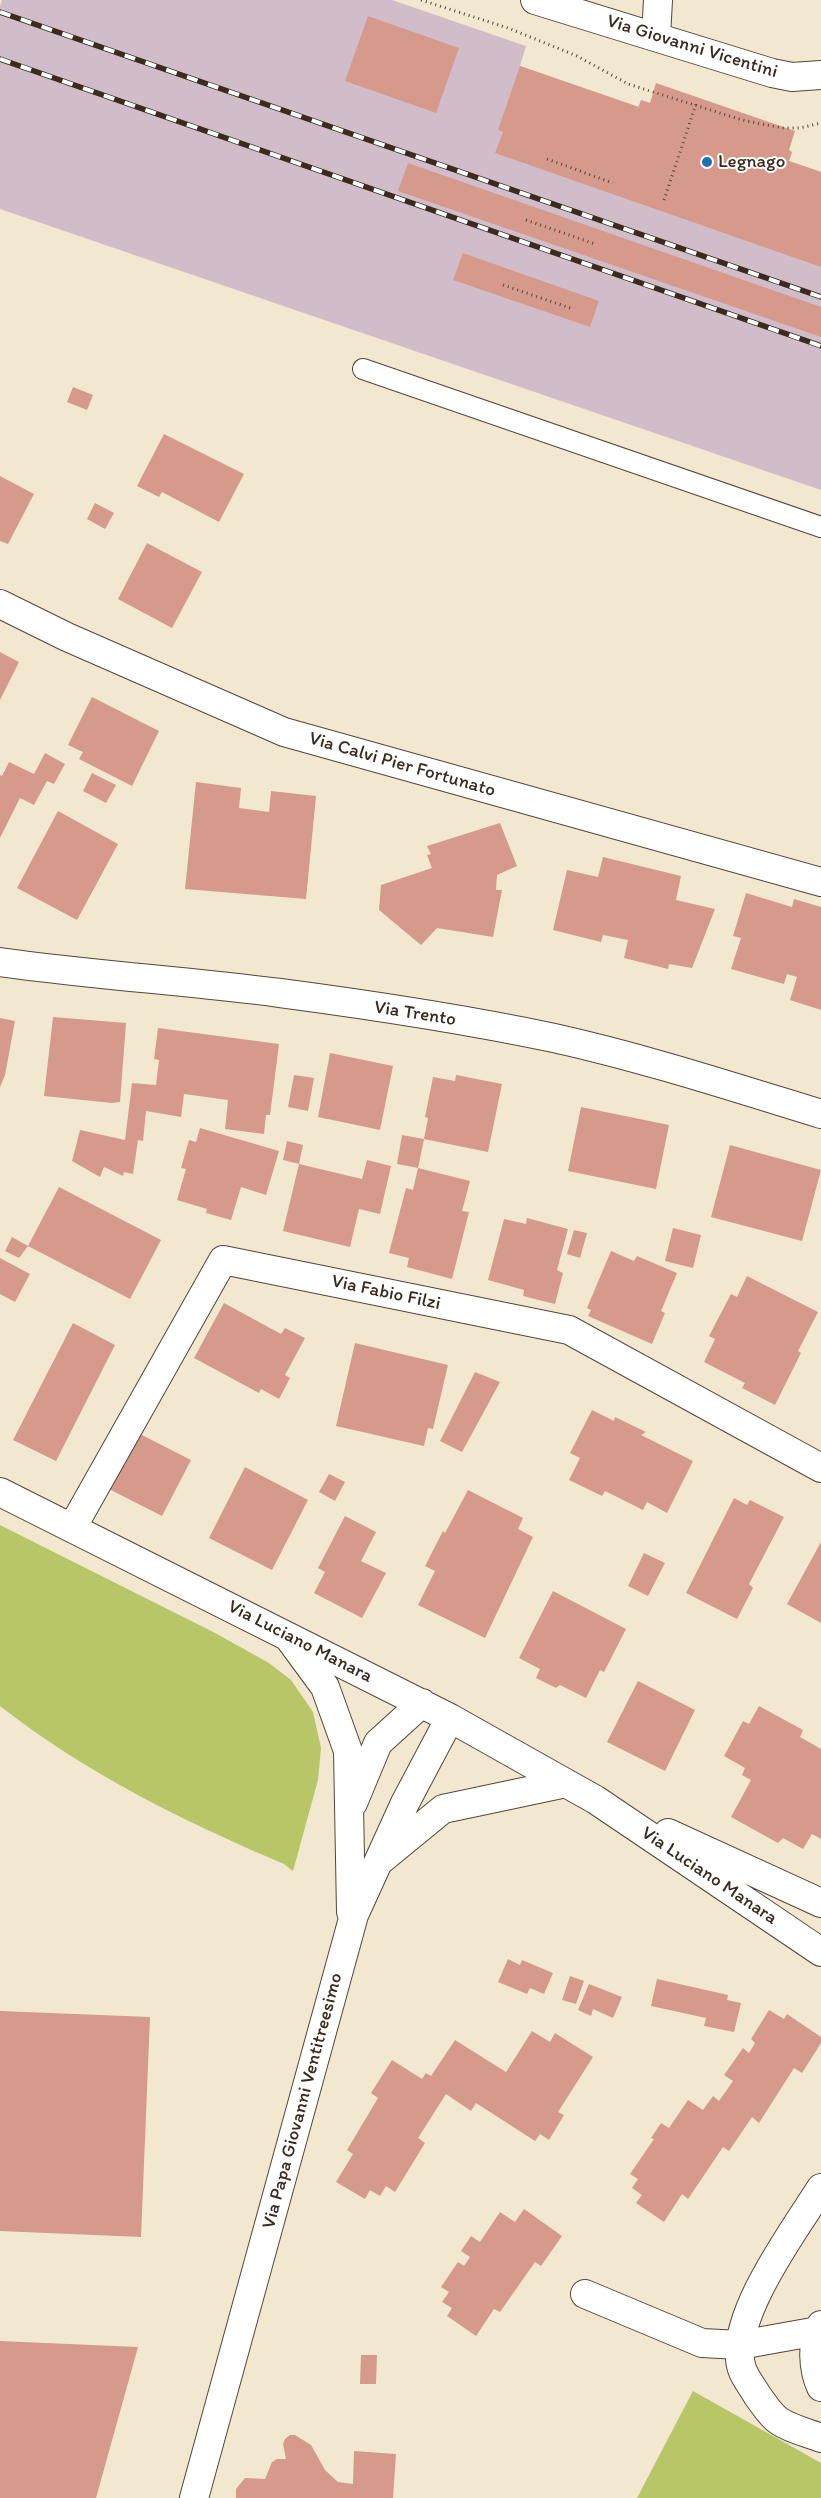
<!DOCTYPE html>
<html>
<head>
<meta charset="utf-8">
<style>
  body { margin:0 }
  canvas { display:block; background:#f1e8cf }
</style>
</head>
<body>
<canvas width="821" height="2498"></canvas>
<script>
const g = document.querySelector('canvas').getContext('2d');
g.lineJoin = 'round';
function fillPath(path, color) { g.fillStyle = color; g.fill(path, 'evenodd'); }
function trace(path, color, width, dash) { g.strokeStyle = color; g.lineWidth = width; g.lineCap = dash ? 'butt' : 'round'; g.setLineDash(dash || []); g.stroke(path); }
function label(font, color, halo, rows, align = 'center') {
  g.font = font + ' Itim,sans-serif'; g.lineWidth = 4; g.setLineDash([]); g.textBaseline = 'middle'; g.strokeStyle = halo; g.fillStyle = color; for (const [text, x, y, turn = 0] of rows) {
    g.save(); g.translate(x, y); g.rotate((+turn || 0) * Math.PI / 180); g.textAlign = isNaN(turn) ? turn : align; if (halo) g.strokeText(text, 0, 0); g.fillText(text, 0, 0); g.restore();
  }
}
const industrial = new Path2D(`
  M2,0h390l134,46 -6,20 118,41 3,-7 151,52 -3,9 32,11v318l-821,-281v-203z`);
const green = new Path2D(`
  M0,1525l217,109 52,29 22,17 22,32 8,36 -3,32 -25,91 -9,-7c-99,-42 -199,-91 -284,-158z
  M693,2391l128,72v35h-184z`);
const building = new Path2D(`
  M368,16l91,32 -23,65 -91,-32z
  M520,66l119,41 2,-7 9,3 6,-20 139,48 -6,19 3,2 -3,9 32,11v95l-326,-114 8,-21 -5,-2z
  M408,163l413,144v30l-423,-146z
  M463,253l136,48 -9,26 -137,-47z
  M73,387l20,8 -6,15 -20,-8z
  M164,434l80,40 -25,48 -57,-30 -3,5 -22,-11z
  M0,476l34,18 -26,50 -8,-3z
  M95,503l19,10 -9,16 -18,-10z
  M147,543l55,29 -30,56 -54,-29z
  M0,652l19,10 -19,38z
  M92,697l67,34 -27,55 -53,-27 4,-7 -15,-7z
  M45,753l20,11 -11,20 -7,-3 -13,24 -14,-7 -20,40v-63l2,1 7,-14 25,12z
  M92,773l24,12 -10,18 -23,-12z
  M196,782l45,6 -2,20 30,4 2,-21 45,5 -10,103 -121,-10z
  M58,811l60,33 -41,76 -60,-32z
  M500,823l17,43 -20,9 -1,15h6l-9,47 -56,-9 -16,17 -42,-35 2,-25 51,-17 -5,-13 4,-1 -4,-8z
  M603,857l78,19 -5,24 39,9 -23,59 -23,-4 -1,5 -44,-11 4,-18 -25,-5 -2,7 -48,-12 14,-60 31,7z
  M746,893l46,14 2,-8 27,8v103l-31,-10 7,-23 -10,-3 -3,10 -53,-15 10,-31 -8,-2z
  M53,1017l73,6 -6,79 -8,1 -68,-7z
  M0,1018l15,3 -10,54 -5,12z
  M158,1028l121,16 -9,71h-4l-2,19 -39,-5 3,-29 -44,-6 -3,23 -35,-6 -3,30 -5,-1 -5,34 -9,-2 -1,4 -19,-9 -4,10 -28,-16 8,-31 45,10 7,-57 24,2 3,-25 -5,-1z
  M330,1053l63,13 -13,64 -62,-13z
  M294,1075l20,3 -6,33 -20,-4z
  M456,1075l46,9 -14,68 -64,-13 4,-21 -3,-1 8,-40 22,4z
  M581,1107l88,18 -13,64 -88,-18z
  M200,1128l79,23 -13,44 -25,-8 -10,33 -25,-7 1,-4 -30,-9 9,-31 -5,-1 8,-28 7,2z
  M402,1135l22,4 -6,29 -21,-4z
  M287,1141l16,4 -4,19 -16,-4z
  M730,1145l91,25 -19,71 -91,-24z
  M367,1160l24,6 -11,48 -21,-5 -9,38 -67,-16 16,-67 63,15z
  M418,1168l52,13 -8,30 7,1 -17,67 -45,-12 2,-9 -20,-5 17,-65 7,2z
  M59,1187l102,53 -31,59 -102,-53z
  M527,1218l41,11 -11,41 6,3 -8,31 -32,-8 1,-6 -36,-10 16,-61 22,5z
  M673,1228l28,7 -8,33 -28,-7z
  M574,1230l13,3 -7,25 -13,-4z
  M12,1237l16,9 -9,12 -14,-7z
  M611,1251l23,10 3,-5 40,17 -16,38 4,2 -13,31 -64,-28 3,-6 -4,-2z
  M0,1258l30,16 -15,28 -15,-8z
  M747,1276l71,36 -20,39 3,2 -26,52 -33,-17 3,-5 -41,-21 11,-23 -6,-3 22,-42 6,3z
  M224,1303l57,31 4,-6 20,10 -20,37 5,3 -11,21 -18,-10 -2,4 -65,-35z
  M73,1323l42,22 -59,116 -43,-21z
  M355,1343l93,22 -15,64 -5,-1 -4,18 -88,-20z
  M475,1372l25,10 -38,70 -22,-11z
  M592,1410l22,11 1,-4 31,15 -5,3 52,26 -26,52 -20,-11 -4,8 -38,-19 -3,5 -33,-16 11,-22 -10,-5z
  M138,1433l53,27 -29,56 -53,-27z
  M245,1467l63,33 -36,70 -63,-32z
  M329,1474l16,8 -10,19 -16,-9z
  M468,1490l55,28 -5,11 15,8 -48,101 -67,-33 17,-34 -10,-5 18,-35 2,2z
  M734,1498l13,7 3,-5 34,17 -35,67 4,4 -16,31 -51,-26z
  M345,1516l31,16 -15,29 25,12 -24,45 -48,-25 11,-21 -7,-4z
  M821,1542v81l-34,-19z
  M644,1553l21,10 -17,33 -20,-10z
  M553,1591l73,38 -22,43 -4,-2 -14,28 -26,-13 -4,3 -20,-10 4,-9 -21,-11z
  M638,1681l57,29 -30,61 -58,-29z
  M759,1706l44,24 -3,7 21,12v90l-9,-5 -9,15 -20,-11 -5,5 -47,-26 20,-37 -9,-5 3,-7 -21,-12 19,-35 6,3z
  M508,1959l12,6 2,-5 31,13 -9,21 -14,-6 -3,6 -29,-12z
  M570,1976l14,5 -8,23 -14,-4z
  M657,1979l71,16 -1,5 14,3 -7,29 -30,-6 2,-8 -55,-12z
  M589,1984l33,13 -9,21 -20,-9 -2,7 -13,-6z
  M769,2010l15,9 3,-5 34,23v6l-19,30 -8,-5 -35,55 -7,-6 -23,34 -6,-4 -35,52 -6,-5 -18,28 -28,-19 6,-8 -10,-7 6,-9 -8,-5 24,-35 -3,-1 10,-15 8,5 19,-28 15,10 10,-14 6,5 14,-20 -9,-6 19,-27 6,5 6,-10 -4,-4z
  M0,2011l150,6 -9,220 -141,-6z
  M532,2031l18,11 5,-9 38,24 -35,55 6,3 -15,25 -9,-6 -5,7 -59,-38 -5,8 -25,-17 -28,44 7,5 -30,49 -9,-6 -6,10 -10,-6 -5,9 -29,-17 17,-28 -6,-4 31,-52 -7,-5 21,-33 30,19 4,-6 5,3 24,-36 51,32z
  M524,2209l38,27 -21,30 -6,-4 -35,50 -6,-3 -18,27 -29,-20 5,-8 -10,-6 7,-10 -8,-5 17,-25 6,4 6,-9 -9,-6 10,-15 9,6 20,-30 15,10z
  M0,2341l138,6 -42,151h-96z
  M361,2355h16l-1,29h-16z
  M290,2435h5l16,10 14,25 13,12 15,2 1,-33 42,3 -3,44h-157v-9l9,-11 20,1 7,-17 5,-3h9l-3,-15 2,-5z`);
const path = new Path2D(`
  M421,0l87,28 69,28 51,28 114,36 40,8h18l21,-5
  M547,159l66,24
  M664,200l32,-96
  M526,220l69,24
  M503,285l70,24`);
const service = new Path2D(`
  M363,369l458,158`);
const minor = new Path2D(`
  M535,0l237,73 20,4 29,-2
  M656,37l2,-37
  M0,604l67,33 217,95 537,150
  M0,962c93,13 187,19 280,31 91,12 184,26 274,45 90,20 179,49 267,76
  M0,1492l450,226 146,82 225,152
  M72,1528l151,-268 346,70 252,138
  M289,1638l36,49 23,64 3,161
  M353,1803l25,-60 44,-40
  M668,1833l153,70
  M382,1859l61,-50 123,-26
  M821,2188c-25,40 -95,133 -79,181 3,9 10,17 15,26 6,8 13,20 22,26 12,8 29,12 42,17
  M585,2294l117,49 38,2 78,-14
  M821,2325c-10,17 -8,45 0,62
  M194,2498l160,-583 51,-112 45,-85`);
const rail = new Path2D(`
  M0,12l821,285
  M0,59l821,287`);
const markers = [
  [707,162,6,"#1f6fb2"]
];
const streetNames = [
  ["Via Giovanni Vicentini",692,47,17],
  ["Via Calvi Pier Fortunato",402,765,16],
  ["Via Trento",415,1014,9],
  ["Via Fabio Filzi",386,1293,12],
  ["Via Luciano Manara",300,1642,27],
  ["Via Luciano Manara",709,1876,34],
  ["Via Papa Giovanni Ventitreesimo",303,2101,-75]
];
const poiNames = [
  ["Legnago",718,162]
];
fillPath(industrial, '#d1bdc9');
fillPath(green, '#b8c668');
fillPath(building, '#d69a8d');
trace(service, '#564639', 22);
trace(minor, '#564639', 30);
trace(path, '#564639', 3, [1, 4]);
trace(service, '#fff', 20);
trace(minor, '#fff', 28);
trace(rail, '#3b2a1e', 5.5);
trace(rail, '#fff', 4, [11]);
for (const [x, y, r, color] of markers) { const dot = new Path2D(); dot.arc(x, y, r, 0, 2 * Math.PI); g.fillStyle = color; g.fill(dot); trace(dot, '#fff', 2); }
label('19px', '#3b2a1e', '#fff', streetNames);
label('19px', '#3b2a1e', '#fff', poiNames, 'left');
</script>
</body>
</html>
